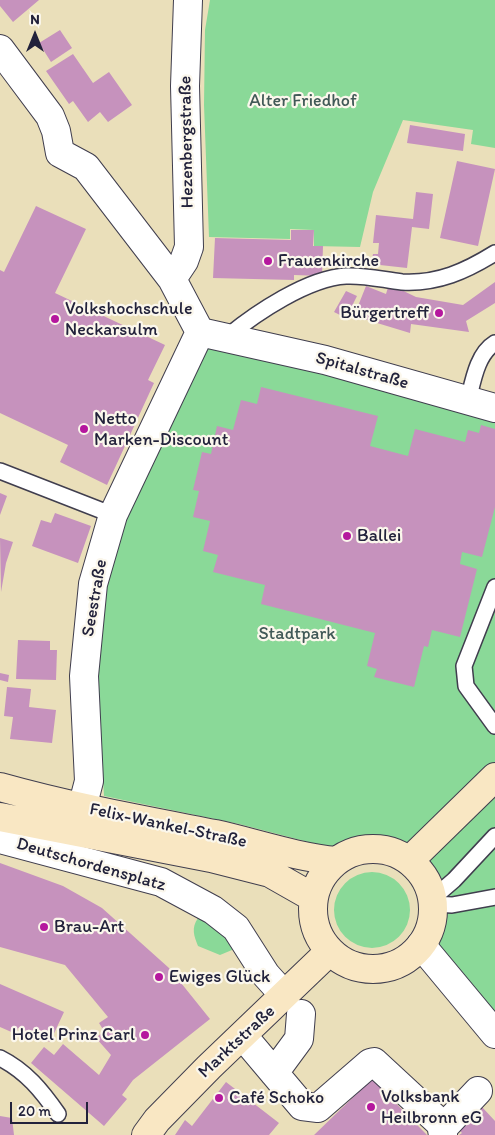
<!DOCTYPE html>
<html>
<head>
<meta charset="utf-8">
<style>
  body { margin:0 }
  #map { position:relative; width:495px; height:1135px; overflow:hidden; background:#eadfba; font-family:Itim,sans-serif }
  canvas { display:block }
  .north { position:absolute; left:10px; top:10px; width:50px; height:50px; -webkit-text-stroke:4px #fbf7ec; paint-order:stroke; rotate:0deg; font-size:14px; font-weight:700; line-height:20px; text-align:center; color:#22223b }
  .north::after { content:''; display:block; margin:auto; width:18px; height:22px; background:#22223b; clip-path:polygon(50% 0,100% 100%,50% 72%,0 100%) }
  .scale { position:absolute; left:10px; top:1102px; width:78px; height:22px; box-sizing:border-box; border:2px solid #22223b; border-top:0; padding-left:6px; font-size:15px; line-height:18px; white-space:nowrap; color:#22223b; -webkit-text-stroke:4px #fbf7ec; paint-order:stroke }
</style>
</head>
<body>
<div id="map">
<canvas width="495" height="1135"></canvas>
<div class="north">N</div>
<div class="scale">20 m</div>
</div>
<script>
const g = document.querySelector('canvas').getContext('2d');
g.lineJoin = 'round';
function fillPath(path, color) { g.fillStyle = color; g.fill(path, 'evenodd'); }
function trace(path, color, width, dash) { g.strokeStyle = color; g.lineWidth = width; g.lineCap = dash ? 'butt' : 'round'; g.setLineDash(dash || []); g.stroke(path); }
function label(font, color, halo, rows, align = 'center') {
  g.font = font + ' Itim,sans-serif'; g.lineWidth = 4.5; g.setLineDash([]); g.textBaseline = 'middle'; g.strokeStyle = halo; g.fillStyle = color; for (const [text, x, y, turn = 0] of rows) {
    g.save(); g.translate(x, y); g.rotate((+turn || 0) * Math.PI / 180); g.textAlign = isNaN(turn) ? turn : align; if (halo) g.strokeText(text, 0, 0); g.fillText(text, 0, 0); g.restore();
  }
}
const green = new Path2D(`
  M210,0h285v148l-24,-4 2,-14 -70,-10 -30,72 -13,55 -46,-1v-16l-24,-1v10l-81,-2 -5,-132 1,-75z
  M205,346l51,5 239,70v598l-79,-91c14,-32 7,-39 -5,-70l-23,-12 -28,-4 -29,6 -92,-24 -135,-28 -7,-126 4,-73 25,-84z
  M334 910a38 38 0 1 1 76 0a38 38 0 1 1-76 0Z
  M198,918l8,2 27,21 -1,9 -12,5 -22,-9c-4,-10 -7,-18 0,-28z`);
const building = new Path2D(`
  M0,0h39l-26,22 -13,-16z
  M60,30l12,18 -21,14 -12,-19z
  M73,54l20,29 16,-11 23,33 -24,17 -8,-10 -12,10 -15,-21 -4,3 -23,-33z
  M410,125l55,9 -2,17 -56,-8z
  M457,161l38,8 -17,77 -38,-8z
  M416,192l17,2 -4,35 -17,-2 -5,41 -36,-4 2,-10h5l1,-11h-6l3,-28 37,4z
  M36,206l50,23 -31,64 110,52 -17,35 6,3 -47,102 -47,-23 8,-17 -68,-32v-143l4,2z
  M291,230h23l-1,16h10l-1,30 -28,-1v5l-81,-2 2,-40 76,2z
  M495,282v21l-29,18 3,11 -58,-8 -1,9 -56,-17 12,-30 20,8 3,-10 27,13 47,8z
  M346,291l11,5 -11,22 -12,-6z
  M261,387l117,29 -8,30 38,10 7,-27 50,13 3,-12 11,3 2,-8 14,4v78l-13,50 -20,-5 -2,12 17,5 -17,68 -28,-7 -4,17 -4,-1 -10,41 -40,-10 3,-8 -10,-3 8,-33 -114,-29 4,-19 -52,-13 5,-17 -15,-4 7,-30 -17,-4 6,-26 -6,-1 9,-38 9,2 6,-28 16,4 8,-30 16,4z
  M0,493l7,3 -7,19z
  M55,513l36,13 -13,37 -46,-17 9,-26 10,3z
  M0,538l13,4 -7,21 -5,29z
  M18,640l32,1v9h7l-1,30 -40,-1z
  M0,673l9,2 -1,7 -8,-2z
  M7,687l24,2 -2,18 27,3 -4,33 -42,-4 3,-22 -9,-1z
  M0,863l63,23 39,22 67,60 41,51 -77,61 -11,15 5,4 -23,27 -73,-63 13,-16 10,8 9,-11 36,31 12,-20 -15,-17 8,-7 -5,-8 9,-6 -43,-52 -65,-18z
  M0,984l64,28 -14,30 -32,-14 -2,6 -16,-7z
  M372,1079l55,56h-113z
  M226,1082l53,41 -10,12h-94l10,-15 7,6z
  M482,1107l13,14v14h-36l3,-2 -4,-4z
  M0,1116l12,2 2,17h-14z`);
const lane = new Path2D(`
  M228,336c28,-23 80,-58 118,-60 19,-1 38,4 56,6 36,2 64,-11 93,-29
  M468,401c5,-20 9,-47 27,-58
  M0,471l113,44
  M495,587l-31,79 2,20 29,40
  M432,899l22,-19 41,-44
  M433,904l19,1 43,-8
  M0,1058c26,13 42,33 58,56`);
const street = new Path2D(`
  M0,49l50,67 6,15 4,22 26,14 86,112 28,53
  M172,279l12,-18 5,-14 -4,-161 3,-86
  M200,332l125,28 170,48
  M59,811l23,-3 7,-27 -5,-105 9,-92 20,-69 87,-183
  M0,839l161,43 52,28 23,18 30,47 19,21
  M421,945l74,89
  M243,1036l59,70 16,2 52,-45 4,-1 67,62 2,11
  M274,1073l25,-34 2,-25
  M443,1128l35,-37`);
const secondary = new Path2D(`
  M0,787c71,20 143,33 215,47 41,9 80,23 122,27
  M0,817l211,41 59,15 44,25
  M313 909a60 60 0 1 1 120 0a60 60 0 1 1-120 0Z
  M409,861l86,-84
  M146,1135l11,-15 52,-53 121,-116`);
const markers = [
  [268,261,5,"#b5179e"],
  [439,313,5,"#b5179e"],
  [55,319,5,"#b5179e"],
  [84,429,5,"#b5179e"],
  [347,536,5,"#b5179e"],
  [44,927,5,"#b5179e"],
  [159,977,5,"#b5179e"],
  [145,1035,5,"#b5179e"],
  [219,1098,5,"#b5179e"],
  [371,1107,5,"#b5179e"]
];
const parkNames = [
  ["Alter Friedhof",303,101],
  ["Stadtpark",297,634]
];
const streetNames = [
  ["Hezenbergstraße",187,142,-91],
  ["Spitalstraße",362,371,16],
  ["Seestraße",95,598,-80],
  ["Felix-Wankel-Straße",168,826,12],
  ["Deutschordensplatz",91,865,16],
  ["Marktstraße",237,1042,-43]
];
const poiNames = [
  ["Frauenkirche",278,261],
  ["Volkshochschule",65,309],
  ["Neckarsulm",65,330],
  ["Bürgertreff",429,313,"right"],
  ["Netto",94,419],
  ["Marken-Discount",94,440],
  ["Ballei",357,536],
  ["Brau-Art",54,927],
  ["Ewiges Glück",169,977],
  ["Hotel Prinz Carl",135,1035,"right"],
  ["Volksbank",381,1097],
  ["Heilbronn eG",381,1118],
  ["Café Schoko",229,1098]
];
fillPath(green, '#8ad998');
fillPath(building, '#c692bd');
trace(lane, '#403e4e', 18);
trace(street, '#403e4e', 30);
trace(secondary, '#403e4e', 30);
trace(lane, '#fff', 15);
trace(street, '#fff', 28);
trace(secondary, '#f9e7c3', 28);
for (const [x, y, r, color] of markers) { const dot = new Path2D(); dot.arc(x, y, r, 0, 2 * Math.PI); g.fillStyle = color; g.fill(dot); trace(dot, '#fbf7ec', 2); }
label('18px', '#415957', '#fbf7ec', parkNames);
label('18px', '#22223b', '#fbf7ec', streetNames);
label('18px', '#22223b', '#fbf7ec', poiNames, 'left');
</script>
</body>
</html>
